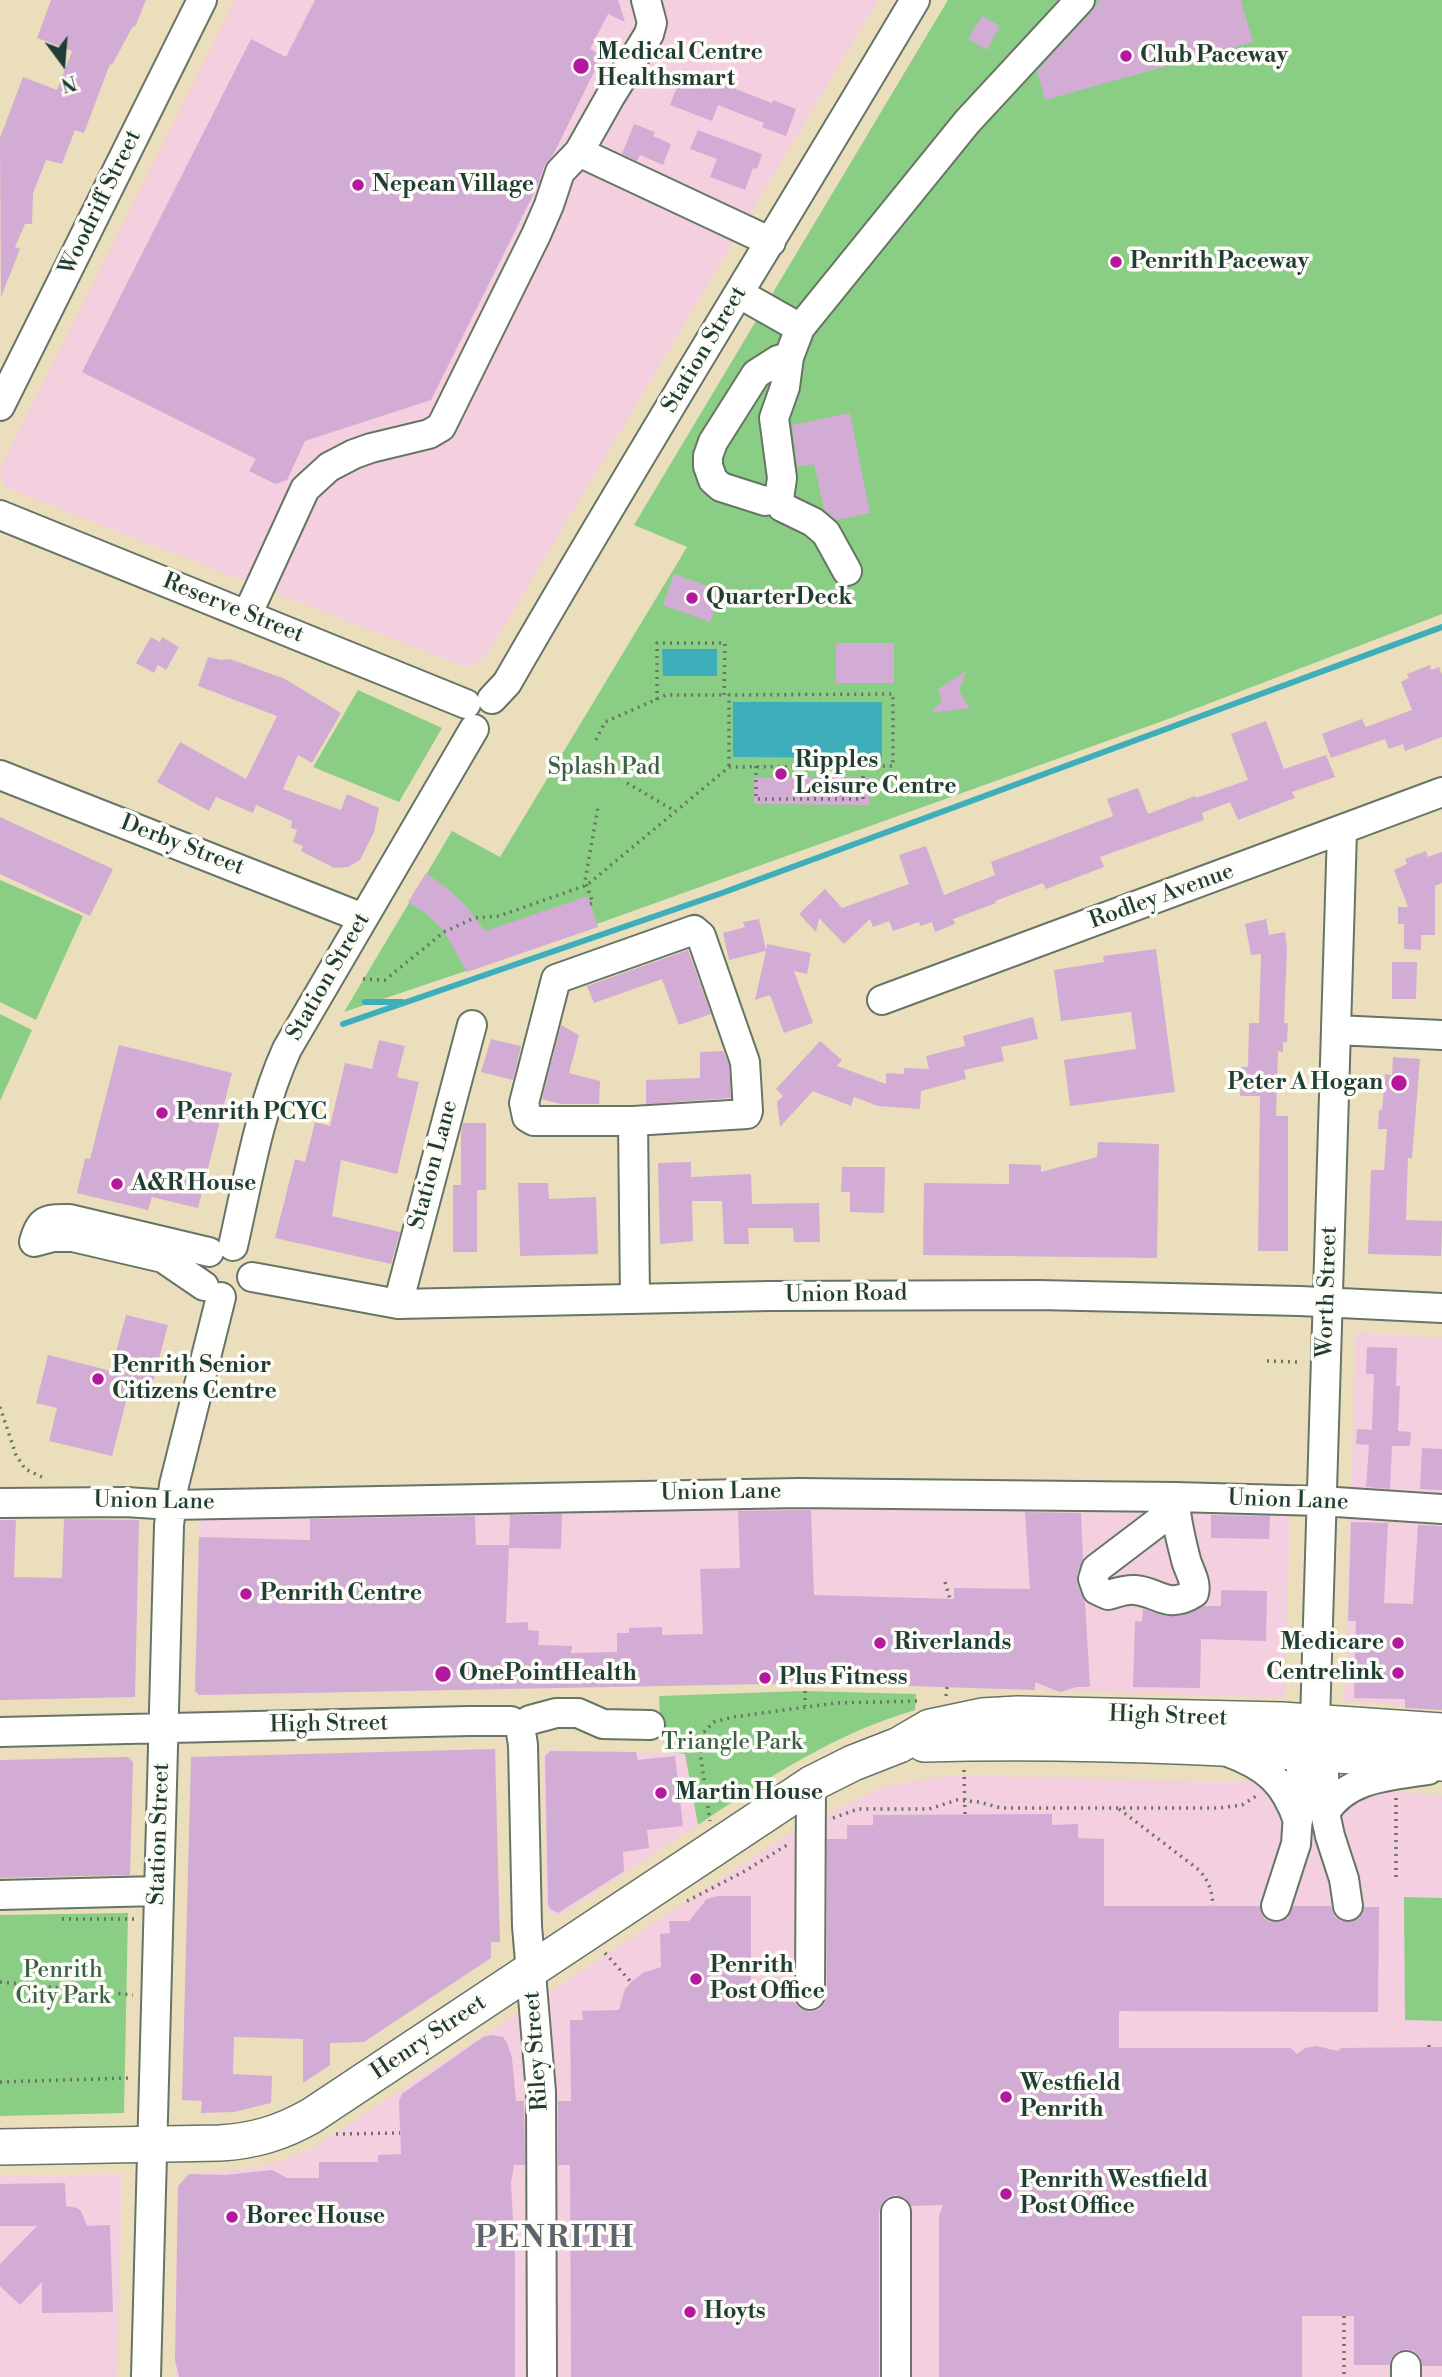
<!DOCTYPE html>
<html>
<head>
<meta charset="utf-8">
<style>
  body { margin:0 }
  #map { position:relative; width:1442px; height:2377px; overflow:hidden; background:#ebdebc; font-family:"Libre Bodoni",serif }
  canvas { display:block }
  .north { position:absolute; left:28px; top:28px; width:70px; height:70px; -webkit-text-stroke:5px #fdfcf7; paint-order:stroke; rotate:164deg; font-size:19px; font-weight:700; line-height:28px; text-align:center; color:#1f3d34 }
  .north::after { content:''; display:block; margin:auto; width:24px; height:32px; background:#1f3d34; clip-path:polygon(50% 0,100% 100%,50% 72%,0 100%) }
</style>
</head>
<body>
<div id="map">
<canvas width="1442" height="2377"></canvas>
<div class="north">N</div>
</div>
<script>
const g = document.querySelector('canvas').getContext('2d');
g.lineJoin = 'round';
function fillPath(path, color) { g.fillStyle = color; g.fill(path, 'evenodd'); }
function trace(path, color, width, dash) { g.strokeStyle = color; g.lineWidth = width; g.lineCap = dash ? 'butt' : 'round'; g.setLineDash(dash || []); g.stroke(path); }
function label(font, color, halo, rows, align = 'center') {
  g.font = font + ' "Libre Bodoni",serif'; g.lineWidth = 7; g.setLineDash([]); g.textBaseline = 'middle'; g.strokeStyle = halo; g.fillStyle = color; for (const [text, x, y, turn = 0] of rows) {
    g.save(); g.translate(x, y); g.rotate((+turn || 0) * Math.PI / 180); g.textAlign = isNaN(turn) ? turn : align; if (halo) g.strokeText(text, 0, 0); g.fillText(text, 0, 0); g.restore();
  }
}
const built = new Path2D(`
  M235,0h643l-395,661 -18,6 -461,-180 -4,-18z
  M1356,1332l86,6v371l-98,-8z
  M738,1506l552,5 -5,187 -468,-15 -618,12 -4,-4 5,-179z
  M551,1750l134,4 13,71 -136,89 -7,2 -7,-4 -2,-7 -2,-150z
  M957,1775l357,9 128,12v581h-1267l3,-191 11,-12 67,-6 29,-8 29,-13 487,-321 80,-38 36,-8z
  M122,2174l-5,203h-117v-201z`);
const green = new Path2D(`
  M948,0h494v614l-271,104 -708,254 -119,40 108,-181 48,26 187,-310 -53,-22z
  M358,690l84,38 -43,74 -86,-35z
  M0,880l83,36 -47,104 -36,-18z
  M0,1014l32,16 -32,71z
  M805,1691l111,3 -1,16c-84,25 -145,67 -217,115l-13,-71 -17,-2 -7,-17 -2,-39z
  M1404,1897l38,1v123l-37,-1z
  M128,1913l-4,200 -124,3v-201z`);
const water = new Path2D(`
  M662,649h55v27h-54z
  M733,702h149v56l-149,-1z`);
const stream = new Path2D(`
  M365,1002h37
  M343,1024l379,-131 720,-266`);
const building = new Path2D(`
  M51,0h95l-11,27 -2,-1 -21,39 -2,-1 -26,69 -9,-3 -13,34 -16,-4 -13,33 -1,31h-7l-10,23 5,2 -19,48 -1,-159 23,-61 34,13 15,-39 -35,-13z
  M315,0h303l7,22 -17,-8 -18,35 12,7 -49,99 -9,11 -6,19 -107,215 -126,41 -18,39 -12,4 -26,-13 7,-12 -174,-87 169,-333 35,18z
  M1100,0h141l12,42 -208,58 -8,-29 55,-60z
  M982,16l18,10 -13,24 -19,-11z
  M684,69l88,34 1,-3 23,9 -10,27 -24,-9 2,-4 -46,-18 -6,16 -42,-16z
  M634,124l21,8 -2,4 18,8 -8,21 -23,-10 -3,6 -15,-7z
  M698,130l64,24 -5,15 -4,-1 -8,22 -35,-13 7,-18 -27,-10z
  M850,413l20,100 -33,7 -13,-11 -10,-45 -17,3 -5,-42z
  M674,574l47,17 -11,31 -47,-17z
  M151,637l9,5 2,-5 17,10 -13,23 -8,-5 -4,8 -18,-10z
  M836,643h58v40h-58z
  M208,657l13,3 9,-1 55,20 56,34 -29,50 -14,-8 -15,34 58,21 6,-16 32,14 -5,24 -14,28 -12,7 -14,1 -33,-17 2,-5 -10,-4 4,-12 -6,-2 1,-7 -36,-16 -3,8 -37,-16 -7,14 -52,-29 23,-40 66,37 31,-63 -79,-30z
  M1430,665l1,5 8,-3 3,8v62l-37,14 -2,-7 -14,5 -4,-10 -54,19 -9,-24 40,-15 4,8 46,-17 -11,-28 8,-4 -2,-4z
  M966,671l-7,20 11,17 -39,5 11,-13 -4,-11z
  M1266,721l18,48 42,-14 9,22 -43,15 3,6 -57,22 -8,-18 -28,11 2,7 -104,37 4,10 -58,22 -3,-6 -48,18 1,2 -43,16 2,5 -20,8 -3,-10 -12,4 -1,-4 -26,9 -4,-10 -16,6 -3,-8 -26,25 -25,-26 -3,14 -17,-18 26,-25 17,19 67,-24 -10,-29 27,-9 18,49 51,-20 -4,-13 122,-46 -6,-17 31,-11 10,26 47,-18 1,2 52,-18 -17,-46z
  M754,778h115v27l-115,-1z
  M0,817l113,52 -23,47 -90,-42z
  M1426,851l2,6 14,-5v31l-7,3v49h-14v15l-17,-1v-25h-6v-17h10l-14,-37 13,-6 -2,-5z
  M426,873l21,15 19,18 19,25 103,-35 10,31 -131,45 -24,-42 -19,-18 -16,-10z
  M759,919l7,31 1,-6 44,9 -4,21 -13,-3 19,52 -29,10 -14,-38 -15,5 11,-49 -37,9 -6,-27 22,-6 -2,-5z
  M1266,919l3,16 16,-3 2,17 -3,74h4l-1,19h-4v10l-5,-1 -2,65h12v135h-30l2,-155h-20l1,-29h7l1,-44h10l2,-69 -10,1 -6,-31z
  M1156,949l19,143 -105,14 -6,-46 72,-11 -5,-37 -70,9 -7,-51 50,-8 -1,-6z
  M688,950l23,64 -32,11 -17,-46 -68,24 -7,-17z
  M1392,962h25l-1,37h-24z
  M1033,1017l5,22 -37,8 3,14 -40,9 2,9 -45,12 -1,18 -42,-3 -24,-9 -3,9 -38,-15 -33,36 -3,-25 6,-6 -7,-7 44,-48 22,19 -5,6 49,18v-11l18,1v-6l25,1 -3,-13 39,-10 -2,-10z
  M561,1025l18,10 -10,38 31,8 -1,23h-39l-18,-5z
  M491,1039l30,7 -8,34 -32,-8z
  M379,1040l26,6 -8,31 22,5 -22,92 -56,-14 -9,56 68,16 -9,32 -116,-26 20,-79 10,3 10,-40 15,4 15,-63 27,6z
  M119,1045l113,28 -34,135 -46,-11 -4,13 -71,-17 8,-35 5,1z
  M723,1051l6,14 2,33 -85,6v-24l54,-2v-26z
  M1393,1057l27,2 -8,99h-4l-2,62 36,1 -1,35 -73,-2 3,-84h13l3,-41h-9l1,-19h3l3,-36 7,1z
  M463,1123h23v67h-9v62h-24v-67h8v-53z
  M1098,1142l61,2 -2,114 -234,-3 1,-72 85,1v-20l32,1v7l56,-15z
  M691,1162v15l60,-3 1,30 67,-1 1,39h-26l-1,-14h-45l1,16h-25l-2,-43h-30l1,40 -33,3 -2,-81z
  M842,1167h43l-1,46 -34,-1v-20h-9z
  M518,1183h30l1,16 47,-2 2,57 -78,2z
  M126,1315l42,10 -17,64 -7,-2 -2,10 -14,-3 -16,62 -63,-15 8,-33 -21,-5 12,-48 63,16z
  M1367,1347l30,1 -1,38h4l-2,45 13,1 -1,14h-18l-2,43 -24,-2 3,-42 -13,-1 1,-15 15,1 2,-56h-8z
  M1422,1448l20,1v41l-22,-1z
  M811,1510l3,85 140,4v-11l76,1 -5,-77 56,1 2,46 -6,15v10l8,18 5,85h-13l-17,5 -25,-10v8l-218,-7 -618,12 -4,-4 4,-154 111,3v-21l165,-3 1,29h33l-3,78 22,-1v8l11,1 -1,14 34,1 -1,7 46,-1v-19h12v-5l33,-1v8l41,-1 -3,-65 40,-1 -2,-57z
  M562,1514l-1,35 -52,-1 1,-33z
  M1211,1515l59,1 -1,23 -58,-1z
  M64,1519l75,1 -4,177 -135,3v-180h16l-2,57 48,1z
  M1351,1522l37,1 -4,80 29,1 5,-79 24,1v184l-37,-2v-9l-51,-1 2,-77h-8z
  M1221,1590l46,1 -1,50 -65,-2 -1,49 -67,-1 2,-66 7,1 1,-13 23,7h15l23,-10h17z
  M495,1749l5,193h-9v16l-127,84 -34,1v22l-27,18v-44l-69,-2 -1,37 39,2 -1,27 -37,9 -33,1 1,-12 -20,-1 9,-343z
  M551,1751l85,1 2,8 37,-4 8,70 -36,4 2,18 -26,4 1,19 -66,42 -8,-4 -2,-5 -3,-148z
  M128,1757l5,5 -3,113 -130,3v-118z
  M1052,1814v11l26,-1v14l26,1v67h156l4,12 6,4h9l9,-4 5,-12h38l4,11 6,4 9,1 9,-3 5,-12h15l-1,105 -259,-1v37h172l6,6 8,-6 11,-2 22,5 3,-3 101,-1v319h-19l-3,-9 -6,-6 -7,-2 -10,3 -6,6 -2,7h-35v-49h-52v61h-363v-161l4,-11 -32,1 -6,-8 -10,-3 -7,2 -6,6 -3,9v165h-308l-1,-212h-12v-64h13l-1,-81h13l-1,-9 37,-1 6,-21 6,-7 12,-9 18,-6 -1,-33 10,-1 -1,-12h20l18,-22 11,-3h33v99h42l2,8 6,6 8,3 9,-2 6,-6 3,-9v-156h20v-14h26v-10z
  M491,2035l12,2 4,6 5,15 4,43h8l1,64h-11l-3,18 4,72v122h-336l-4,-17 3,-174 11,-12 37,1 46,-5 15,8h32v-16h59v-7l23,-1 -2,-53 3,-7 81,-57z
  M65,2183l1,23 11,2 4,3 6,15 23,-1 3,87 -71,1v-31l-22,23 -20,-19v-22l37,-38h-37v-42z`);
const path = new Path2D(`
  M657,700v-57h68l-1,52
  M596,740l9,-18 61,-27h58
  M756,766v33h107v-33
  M627,783l48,28
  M590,904l3,-1 -8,-22 13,-74
  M363,979l22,1 59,-48 30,-14 25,-2 88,-31 142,-118 164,-1v-72l-164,1v72
  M1267,1361l31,1
  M0,1407l16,48 9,14 19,9
  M945,1582l5,17
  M805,1684v22
  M946,1696l1,-9
  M686,1748h9l5,4 10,69
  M700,1752l1,-17 13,-13 19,-5 103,-14 84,-2
  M964,1770l1,45
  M1396,1798v83
  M1119,1809l80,61c10,11 13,21 14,36
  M833,1818l25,-9h71l28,-9 22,2 22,6h218l23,-3 16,-10
  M687,1901l58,-30 42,-26
  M62,1919h72
  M605,1953l26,29
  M0,1982l133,13
  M1429,2047v-7
  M0,2082l130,-4
  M336,2134l64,-1
  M1344,2316v61`);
const minor = new Path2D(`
  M579,152l192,90
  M740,294l60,34
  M0,406l202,-406
  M779,499l-14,2 -44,-14 -8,-7 -5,-14v-10l5,-14 43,-68 22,-14 11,-3
  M0,515l466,189
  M847,571l-21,-38 -13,-11 -31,-15 -3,-8 3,-21 -8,-60 11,-31 4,-30 11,-29 167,-206 113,-122
  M247,615l58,-126 24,-22 25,-13 17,-6 58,-14 12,-7 95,-192 13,-30 11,-33 19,-20 31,-55 39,-63 3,-11 -6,-23
  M492,699l15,-16c132,-230 273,-455 408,-683
  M0,775l363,143
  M1342,831l-28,923 10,18 1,41 5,23 14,43 4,27
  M694,930l7,6 44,126 3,49 -1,3 -114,7h-99l-7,-4 -3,-14 32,-124z
  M882,1000l560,-208
  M1336,1030l106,5
  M633,1121l2,178
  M233,1246c15,-66 26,-135 54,-197l187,-320
  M252,1277l146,27 371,-8 270,-1 261,6 142,7
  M204,1286l-41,-28 -90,-21h-20l-19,5c6,-24 13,-23 36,-23l139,33
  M398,1304l74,-279
  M0,1503l126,-1 45,3 627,-12 377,4 146,4 121,8
  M1175,1509l-79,60 -3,10 4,11 11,5c9,-2 17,-6 27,-5 24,2 32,20 59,3 3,-11 -5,-22 -8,-33 -5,-20 -11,-42 -11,-63
  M520,1726l3,19 4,181 14,166 1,285
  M520,1726l10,-6 26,-7h22l25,11 47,1
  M0,1732l469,-11h42l9,5
  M1228,1752c38,14 57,30 70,69
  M1325,1813c21,-36 65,-37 103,-43
  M0,1895l158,-4
  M1276,1906l20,-62 5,-74 13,-16
  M810,1995l1,-211
  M896,2212v165
  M1406,2366v11
  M146,2377l23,-852 5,-40 47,-188`);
const major = new Path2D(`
  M924,1744c172,-5 346,5 518,19
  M0,2147l220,-4c34,-2 61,-10 91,-27l500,-332 42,-21 46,-18 31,-18 52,-11 36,-2 263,6 161,11`);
const markers = [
  [1126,56,7,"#b5179e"],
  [581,66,9,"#b5179e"],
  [358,185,7,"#b5179e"],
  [1116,262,7,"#b5179e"],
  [692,598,7,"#b5179e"],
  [781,774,7,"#b5179e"],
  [1399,1083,9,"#b5179e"],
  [162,1113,7,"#b5179e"],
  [117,1184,7,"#b5179e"],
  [98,1379,7,"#b5179e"],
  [246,1594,7,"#b5179e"],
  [880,1643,7,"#b5179e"],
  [1398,1643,7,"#b5179e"],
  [1398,1673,7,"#b5179e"],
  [443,1674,9,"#b5179e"],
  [765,1678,7,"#b5179e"],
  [661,1793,7,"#b5179e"],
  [696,1979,7,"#b5179e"],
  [1006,2097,7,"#b5179e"],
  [1006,2194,7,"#b5179e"],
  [232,2217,7,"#b5179e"],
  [690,2312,7,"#b5179e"]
];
const poiNames = [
  ["Medical Centre",597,53],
  ["Healthsmart",597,79],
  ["Club Paceway",1140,56],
  ["Nepean Village",372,185],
  ["Penrith Paceway",1130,262],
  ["QuarterDeck",706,598],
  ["Ripples",795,761],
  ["Leisure Centre",795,787],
  ["Peter A Hogan",1383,1083,"right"],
  ["Penrith PCYC",176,1113],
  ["A&R House",131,1184],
  ["Penrith Senior",112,1366],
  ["Citizens Centre",112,1392],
  ["Penrith Centre",260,1594],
  ["Riverlands",894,1643],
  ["Medicare",1384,1643,"right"],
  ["Centrelink",1384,1673,"right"],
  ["OnePointHealth",459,1674],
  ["Plus Fitness",779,1678],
  ["Martin House",675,1793],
  ["Penrith",710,1966],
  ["Post Office",710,1992],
  ["Westfield",1020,2084],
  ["Penrith",1020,2110],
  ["Penrith Westfield",1020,2181],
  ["Post Office",1020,2207],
  ["Borec House",246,2217],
  ["Hoyts",704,2312]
];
const streetNames = [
  ["Woodriff Street",101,203,-64],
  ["Station Street",705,350,-59],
  ["Reserve Street",233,609,22],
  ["Derby Street",182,846,21],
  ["Rodley Avenue",1162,897,-20],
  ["Station Street",329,977,-60],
  ["Station Lane",434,1165,-75],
  ["Worth Street",1328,1292,-88],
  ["Union Road",846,1295,-1],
  ["Union Lane",721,1493,-1],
  ["Union Lane",1288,1501,2],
  ["Union Lane",154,1502,1],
  ["High Street",1168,1717,2],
  ["High Street",329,1725,-1],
  ["Station Street",160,1834,-88],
  ["Henry Street",429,2038,-34],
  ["Riley Street",537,2051,-94]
];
const parkNames = [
  ["Splash Pad",604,768],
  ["Triangle Park",732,1743],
  ["Penrith",63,1971],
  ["City Park",63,1997]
];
const districtNames = [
  ["PENRITH",555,2240]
];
fillPath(built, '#f3cfdf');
fillPath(green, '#8acd85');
fillPath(water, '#3faebb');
trace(stream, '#3faebb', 6);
fillPath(building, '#d2acd5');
trace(minor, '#667564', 32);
trace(major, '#667564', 38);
trace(path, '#667564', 3.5, [2, 5]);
trace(minor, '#fff', 28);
trace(major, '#fff', 35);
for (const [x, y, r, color] of markers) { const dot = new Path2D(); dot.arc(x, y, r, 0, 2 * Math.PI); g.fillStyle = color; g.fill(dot); trace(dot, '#fdfcf7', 2.5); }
label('bold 23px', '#1f3d34', '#fdfcf7', poiNames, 'left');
label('23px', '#1f3d34', '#fdfcf7', streetNames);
label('23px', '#3a6148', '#fdfcf7', parkNames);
g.letterSpacing = '2px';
label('bold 30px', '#5e646c', '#fdfcf7', districtNames);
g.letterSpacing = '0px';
</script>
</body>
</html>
